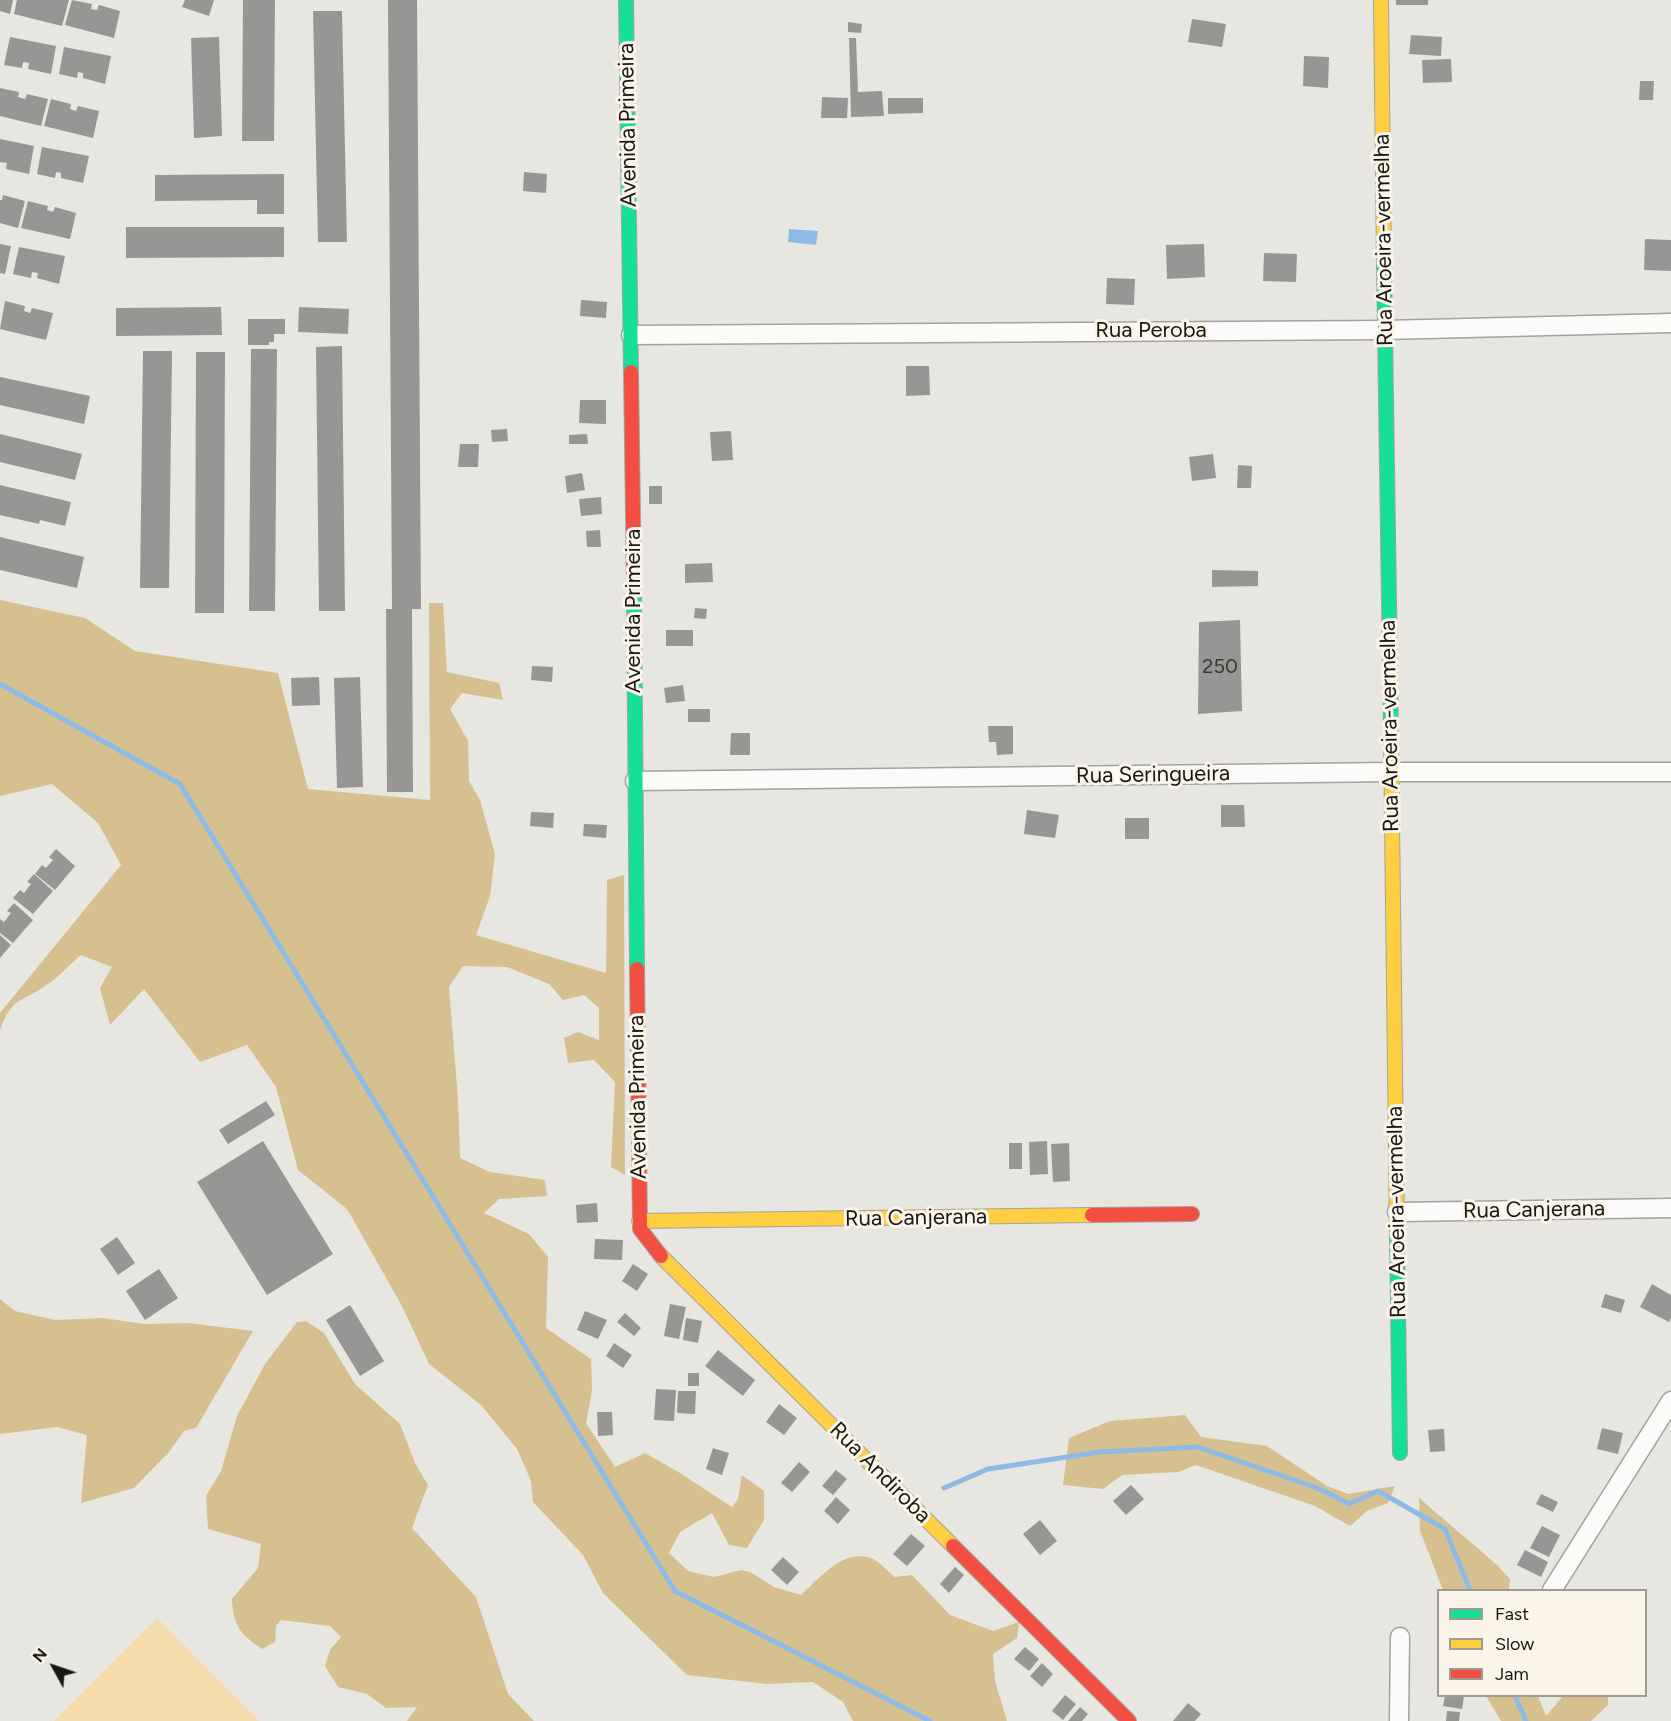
<!DOCTYPE html>
<html>
<head>
<meta charset="utf-8">
<style>
  body { margin:0 }
  #map { position:relative; width:1671px; height:1721px; overflow:hidden; background:#e8e6e0; font-family:Figtree,sans-serif }
  canvas { display:block }
  .legend { position:absolute; left:1437px; top:1589px; width:210px; height:108px; box-sizing:border-box; background:#faf4e9; border:2px solid #a09c94; margin:0; padding:8px 10px; list-style:none; font-size:18px; color:#191814 }
  .legend li { display:flex; align-items:center; gap:12px; height:30px }
  .legend b { width:30px; border:2px solid #a09c94 }
  .north { position:absolute; left:24px; top:1637px; width:60px; height:60px; -webkit-text-stroke:4px #faf4e9; paint-order:stroke; rotate:310deg; font-size:16px; font-weight:700; line-height:24px; text-align:center; color:#191814 }
  .north::after { content:''; display:block; margin:auto; width:21px; height:27px; background:#191814; clip-path:polygon(50% 0,100% 100%,50% 72%,0 100%) }
</style>
</head>
<body>
<div id="map">
<canvas width="1671" height="1721"></canvas>
<ul class="legend">
<li><b style="height:8px;background:#16e098"></b>Fast</li>
<li><b style="height:8px;background:#ffcf43"></b>Slow</li>
<li><b style="height:8px;background:#f24e42"></b>Jam</li>
</ul>
<div class="north">N</div>
</div>
<script>
const g = document.querySelector('canvas').getContext('2d');
g.lineJoin = 'round';
function fillPath(path, color) { g.fillStyle = color; g.fill(path, 'evenodd'); }
function trace(path, color, width, dash) { g.strokeStyle = color; g.lineWidth = width; g.lineCap = dash ? 'butt' : 'round'; g.setLineDash(dash || []); g.stroke(path); }
function label(font, color, halo, rows, align = 'center') {
  g.font = font + ' Figtree,sans-serif'; g.lineWidth = 6; g.setLineDash([]); g.textBaseline = 'middle'; g.strokeStyle = halo; g.fillStyle = color; for (const [text, x, y, turn = 0] of rows) {
    g.save(); g.translate(x, y); g.rotate((+turn || 0) * Math.PI / 180); g.textAlign = isNaN(turn) ? turn : align; if (halo) g.strokeText(text, 0, 0); g.fillText(text, 0, 0); g.restore();
  }
}
const green = new Path2D(`
  M157,1618l102,103h-205z`);
const forest = new Path2D(`
  M0,600l85,18 50,33 143,22 30,116 122,11 -1,-197h14l4,69 52,11 4,17 -41,-7 -12,16 18,32 1,40 11,19 15,54 -5,42 -14,39 130,38 1,-93 17,-5 1,300 -14,-8 4,-85 -21,-22 -26,3 -4,-25 14,-6 21,8v-32l-15,-13 -21,5 -14,-16 -42,-17 -44,-1 -14,21 9,112 2,59 30,14 55,8 2,16 -48,3 -15,14 45,21 19,23 -2,71 45,31 1,32 -6,32 29,44 30,-14 35,20 52,34 6,-8 4,-24 22,16v29l-17,28 -18,-3 -17,-32 -32,19 -11,21 19,18 26,6 27,-7 9,2 24,15 27,8c19,-17 43,-48 72,-36 8,4 15,13 22,18l17,-2 38,40 43,16 26,-9 -2,16 -24,16 2,27 12,40h-154l-10,-19 -30,-20 -46,2 -80,-9 -84,-82 -20,-38 -50,-53 -2,-21 -14,-32 -36,-44 -52,-41 -27,-58 -55,-97 -49,-39 -22,-83 -29,-42 -47,17 -56,-73 -34,36 -10,-37 12,-21 -31,-12c-12,10 -23,23 -36,31 -26,18 -32,10 -45,44v-17l121,-148 -23,-42 -46,-39 -52,12z
  M0,1299l15,12 40,9 48,-2 41,6 44,-1 65,8 -57,97 -12,3 -15,21 -35,36 -53,15 6,-68 -30,-8 -57,7z
  M306,1321l18,12 31,51 45,40 15,39 13,22 -16,43 64,69 32,97 26,27h-127l10,-14 -31,1 -19,-14 -29,-7 -13,-21 5,-16 11,-13 -11,-11 -49,-6 -5,6 -1,16 -13,7c-21,-14 -29,-23 -30,-50l26,-31 3,-24 -53,-15 -2,-33 15,-25 16,-55 28,-52 32,-42z
  M1185,1415l16,22 66,9 60,40 21,8 47,-8 -7,17 -21,8 -17,15 -35,-20 -119,-41 -18,7 -56,3 -19,14 -40,-4 6,-47 41,-17z
  M1419,1498l77,66 14,15 -1,11h-66l-23,-59z
  M1486,1696h52l8,20 17,-20h45v9l-17,16h-90z`);
const water = new Path2D(`
  M789,229l29,2 -2,14 -28,-3z`);
const stream = new Path2D(`
  M0,684l180,100 495,807 255,130
  M944,1488l44,-19 112,-17 98,-5 122,42 29,15 29,-13 67,38 25,61
  M1515,1696l11,25`);
const building = new Path2D(`
  M0,0h13l-3,14 -10,-3z
  M17,0h52l-7,26 -48,-12z
  M72,0l20,4 -1,5 6,1 2,-5 21,6 -6,27 -49,-13z
  M185,0h29l-5,16 -27,-9z
  M243,0h32l-1,141h-32z
  M388,0h29l4,609h-9l1,183h-26l-1,-183h6z
  M1396,0h32v5h-32z
  M313,11h29l5,231h-29z
  M1192,19l34,5 -4,23 -34,-5z
  M848,22l14,2 -1,9 -13,-1z
  M1411,35l31,2 -1,19 -32,-2z
  M10,37l46,9 -5,28 -23,-5 1,-6 -6,-1 -1,6 -18,-3z
  M219,37l3,99 -28,2 -3,-100z
  M849,38h7l2,54 24,-1 2,25 -33,1z
  M64,47l47,9 -6,28 -22,-6v-5l-5,-1 -1,6 -18,-4z
  M1304,56l25,1 -1,31 -25,-2z
  M1451,59l1,23 -29,1 -1,-23z
  M1640,81h14l-1,19h-14z
  M0,88l19,4 -1,5 7,2 2,-5 21,5 -7,27 -41,-10z
  M822,97l26,1 -1,20h-26z
  M888,98h35v15l-35,1z
  M51,99l20,5 -1,5 6,2 2,-5 21,5 -6,27 -49,-12z
  M0,139l34,7 -5,28 -23,-5 1,-6 -7,-1z
  M42,147l47,9 -6,27 -22,-5v-5l-5,-1 -1,6 -18,-4z
  M524,172l23,2 -1,19 -23,-2z
  M284,174v40h-27v-14l-102,1v-26z
  M3,195l22,6 -7,27 -18,-5v-23h2z
  M28,201l20,5 -1,4 6,2 2,-5 21,6 -6,26 -49,-11z
  M126,227h158v30l-158,1z
  M1645,239l26,1v31l-27,-1z
  M0,244l11,2 -6,28 -5,-1z
  M1204,244l1,33 -38,2 -1,-34z
  M19,247l46,9 -6,28 -22,-6 1,-5 -6,-1 -1,6 -18,-4z
  M1264,253l33,1 -1,28 -33,-1z
  M1107,278l28,1 -1,26 -28,-1z
  M581,300l26,2 -1,16 -26,-2z
  M5,301l20,5 -1,5 6,2 2,-5 21,5 -7,27 -46,-11z
  M221,307l1,28 -106,1v-28z
  M299,307l50,2 -1,25 -50,-2z
  M248,319h37v15h-11v8h-5v3h-21z
  M342,346l3,265h-26l-3,-264z
  M251,349h26l-2,262h-26z
  M143,351h29l-3,237h-29z
  M196,352h29l-1,261h-29z
  M906,366h23l1,29 -24,1z
  M0,377l90,19 -6,28 -84,-19z
  M580,400h26v24l-27,-1z
  M507,429l1,12 -16,1 -1,-12z
  M731,431l2,29 -21,1 -2,-29z
  M0,434l82,20 -7,26 -75,-18z
  M587,434l1,10h-19v-9z
  M460,444h19l-1,23h-20z
  M1213,454l3,24 -24,3 -3,-24z
  M1238,465l14,1 -1,22h-14z
  M582,473l3,17 -18,3 -2,-17z
  M0,485l71,17 -6,24 -25,-6 -1,4 -39,-9z
  M649,486h13v18h-13z
  M601,497l1,17 -21,2 -2,-17z
  M600,530l1,17h-14l-1,-16z
  M0,537l84,20 -7,31 -77,-18z
  M712,563l1,19 -28,1v-19z
  M1212,570l46,1v15l-46,1z
  M695,608l12,1 -1,10 -12,-1z
  M1240,620l2,91 -44,3 1,-92z
  M666,630h27v16h-27z
  M532,666l21,1 -1,15 -21,-2z
  M319,677l1,28 -28,1 -1,-28z
  M360,677l3,110 -26,1 -3,-110z
  M683,685l2,16 -19,2 -2,-15z
  M688,709h22v13h-22z
  M988,726h25v28l-16,1 -1,-13h-7z
  M731,733h19v22h-20z
  M1221,805h23l1,22h-24z
  M1027,810l32,5 -4,23 -31,-4z
  M531,812l23,1 -1,15 -23,-2z
  M1125,818h24v21h-24z
  M584,824l23,1 -1,13 -23,-2z
  M56,849l19,17 -20,24 -20,-16 7,-9 4,3 7,-8 -4,-3z
  M34,874l19,17 -20,23 -20,-16 7,-8 4,3 7,-9 -4,-2z
  M14,903l19,17 -20,23 -13,-10v-14l4,3 7,-9 -4,-2z
  M0,935l11,10 -11,13z
  M266,1101l9,14 -47,29 -9,-14z
  M263,1141l70,113 -66,41 -70,-113z
  M1047,1141l1,33 -18,1 -1,-33z
  M1009,1143h13v26h-13z
  M1069,1143l1,38 -17,1 -2,-38z
  M597,1203l1,19 -21,1 -1,-18z
  M117,1237l18,26 -17,12 -18,-26z
  M595,1239l28,1 -1,20 -28,-1z
  M633,1264l15,10 -11,17 -15,-10z
  M159,1269l19,29 -33,22 -19,-29z
  M1652,1284l19,11v23l-2,4 -29,-15z
  M1605,1294l20,6 -4,13 -20,-6z
  M670,1304l16,3 -7,32 -15,-3z
  M350,1305l34,56 -24,15 -34,-56z
  M585,1311l22,9 -9,19 -21,-9z
  M625,1313l16,15 -7,8 -17,-14z
  M686,1318l16,3 -4,22 -15,-3z
  M614,1343l18,12 -9,13 -17,-12z
  M718,1350l37,30 -12,16 -38,-30z
  M688,1373h11v13h-11z
  M656,1389l20,1 -2,31 -20,-1z
  M678,1391h18l-1,23 -18,-1z
  M779,1404l18,14 -13,17 -18,-13z
  M597,1412h15l1,23 -15,1z
  M1602,1428l21,5 -5,21 -21,-5z
  M1444,1429l1,22 -15,1 -2,-22z
  M713,1448l16,5 -7,22 -16,-6z
  M799,1462l11,10 -18,20 -11,-9z
  M836,1470l11,9 -14,16 -11,-9z
  M1131,1485l13,14 -18,16 -13,-14z
  M1541,1494l17,8 -5,10 -17,-8z
  M836,1497l14,13 -12,14 -14,-13z
  M1040,1520l17,21 -17,14 -17,-21z
  M1542,1526l18,9 -11,22 -19,-9z
  M911,1534l14,12 -18,20 -14,-12z
  M1525,1550l23,12 -7,15 -24,-12z
  M783,1557l16,15 -12,13 -16,-15z
  M955,1567l9,8 -15,18 -9,-9z
  M1025,1647l14,12 -10,12 -15,-12z
  M1042,1663l11,11 -11,13 -12,-11z
  M1065,1695l11,9 -13,16 -11,-9z
  M1445,1696h19l-2,13 -19,-3z
  M1188,1703l13,11 -6,7h-22z
  M1080,1707l8,7 -6,7h-14z
  M1447,1711l13,1 -1,9h-13z`);
const street = new Path2D(`
  M631,335l754,-5 286,-7
  M635,781l756,-9h280
  M1397,1212l274,-4
  M1552,1590l119,-189
  M1399,1721l1,-84`);
const fast = new Path2D(`
  M626,0l5,372
  M1384,263l7,473
  M634,588l3,381
  M1397,1236l3,217`);
const slow = new Path2D(`
  M1381,0l3,263
  M1391,736l6,500
  M639,1221l453,-6
  M661,1256l292,290`);
const jam = new Path2D(`
  M631,372l3,216
  M637,969l3,260 21,27
  M1092,1215l100,-1
  M953,1546l176,175`);
const numberNames = [
  ["250",1220,667]
];
const streetNames = [
  ["Avenida Primeira",628,125,-91],
  ["Rua Aroeira-vermelha",1384,240,-91],
  ["Rua Peroba",1151,331],
  ["Avenida Primeira",634,611,-90],
  ["Rua Aroeira-vermelha",1390,726,-91],
  ["Rua Seringueira",1153,775,-1],
  ["Avenida Primeira",638,1097,-91],
  ["Rua Canjerana",1534,1210,-1],
  ["Rua Aroeira-vermelha",1397,1212,-91],
  ["Rua Canjerana",916,1218,-1],
  ["Rua Andiroba",880,1473,45]
];
fillPath(green, '#f2dcab');
fillPath(forest, '#d6c08f');
fillPath(water, '#8ebbe5');
trace(stream, '#8ebbe5', 5);
fillPath(building, '#979695');
trace(street, '#a4a29e', 21);
trace(fast, '#a4a29e', 16);
trace(slow, '#a4a29e', 16);
trace(jam, '#a4a29e', 16);
trace(street, '#fcfbfa', 18);
trace(fast, '#16e098', 14);
trace(slow, '#ffcf43', 14);
trace(jam, '#f24e42', 14);
label('20px', '#383834', null, numberNames);
label('22px', '#191814', '#faf4e9', streetNames);
</script>
</body>
</html>
